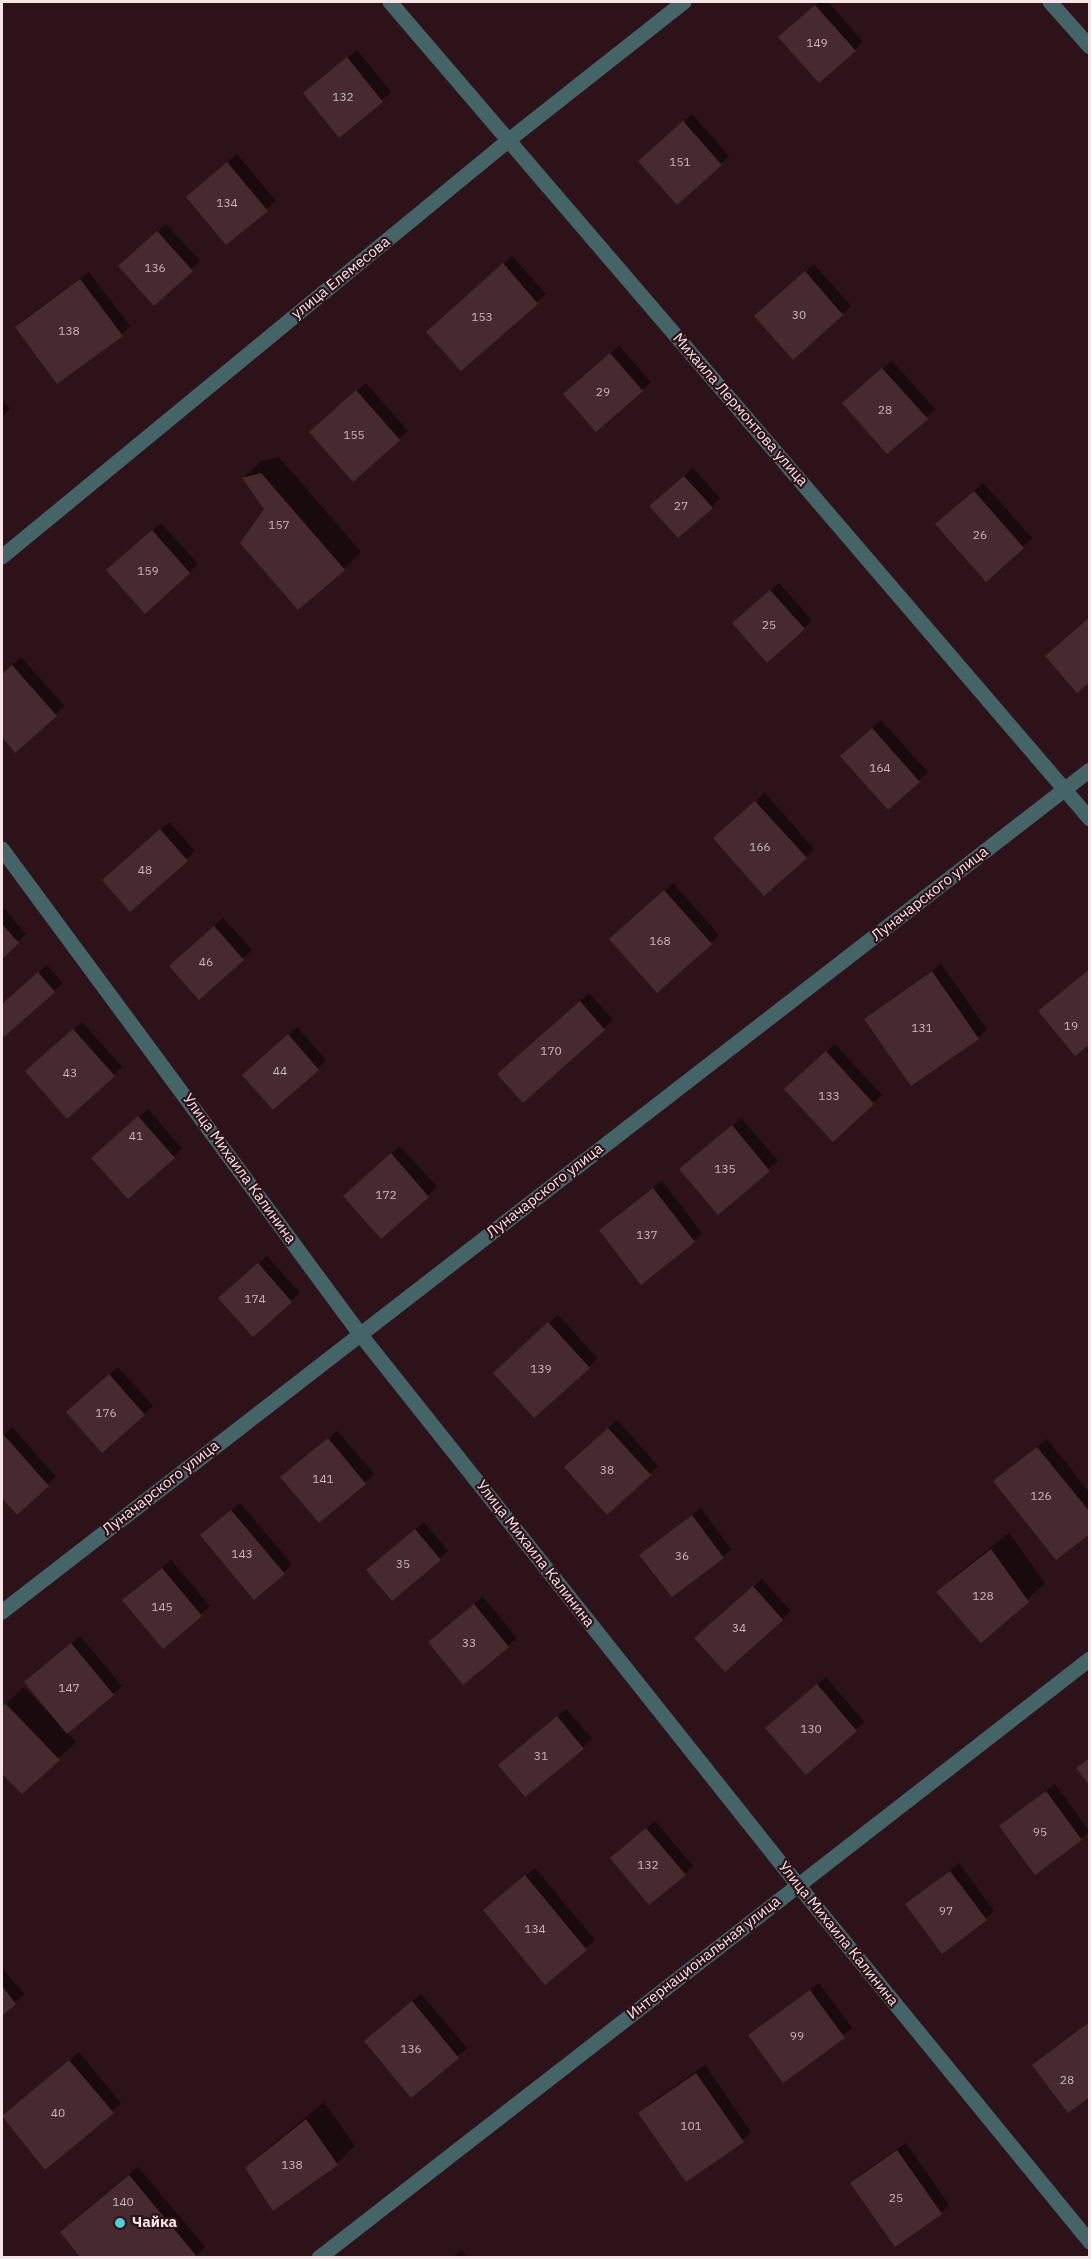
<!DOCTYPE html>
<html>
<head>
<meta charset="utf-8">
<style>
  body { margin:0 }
  #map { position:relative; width:1091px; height:2259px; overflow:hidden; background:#2d1319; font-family:"IBM Plex Sans",sans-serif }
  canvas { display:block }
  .frame { position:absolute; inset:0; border:3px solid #f7e4e6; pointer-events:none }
</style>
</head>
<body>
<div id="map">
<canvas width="1091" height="2259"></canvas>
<div class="frame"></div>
</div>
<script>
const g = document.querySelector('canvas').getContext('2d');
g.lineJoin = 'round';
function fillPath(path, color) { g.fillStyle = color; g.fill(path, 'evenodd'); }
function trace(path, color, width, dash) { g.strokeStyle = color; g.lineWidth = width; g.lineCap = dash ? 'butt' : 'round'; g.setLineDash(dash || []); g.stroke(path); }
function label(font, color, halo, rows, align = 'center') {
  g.font = font + ' "IBM Plex Sans",sans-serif'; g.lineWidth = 4.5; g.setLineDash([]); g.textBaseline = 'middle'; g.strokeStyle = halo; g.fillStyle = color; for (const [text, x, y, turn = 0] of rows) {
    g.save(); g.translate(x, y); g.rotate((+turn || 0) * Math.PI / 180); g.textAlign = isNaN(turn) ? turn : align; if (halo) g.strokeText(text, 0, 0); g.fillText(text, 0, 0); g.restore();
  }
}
const shadow = new Path2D(`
  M819,2h9l35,40 -8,8 -67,-21z
  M357,50l34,42 -52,44 -26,-51z
  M692,114l37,42 -8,8 -72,-11z
  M237,154l39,47 -50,42 -30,-54z
  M166,224l34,37 -46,43 -26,-46z
  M512,256l34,38 -85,75 -25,-45z
  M814,264l37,42 -9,8 -77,-6z
  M89,272l41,54 -8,9 -105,-8 8,-8z
  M619,346l32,36 -54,48 -24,-44z
  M892,361l43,48 -48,43 -34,-57z
  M366,383l42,48 -9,8 -80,-15z
  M2,399l8,10 -8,8z
  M279,457l82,95 -17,17 -100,-91 17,-17z
  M693,468l27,30 -8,9 -53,-9z
  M983,483l49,55 -46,42 -40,-64z
  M161,523l37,41 -53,48 -29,-50z
  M779,583l33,37 -8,8 -61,-13z
  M21,657l43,49 -49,45 -13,-16v-61z
  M881,720l47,52 -40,36 -38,-61z
  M765,793l49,56 -8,8 -83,-27z
  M169,822l26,29 -64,59 -18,-38z
  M673,883l46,52 -8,8 -92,-12z
  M3,907l23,27 -24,23v-49z
  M223,918l29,32 -53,48 -20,-40z
  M941,964l46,65 -9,9 -66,46 -46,-65 9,-8z
  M47,965l16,18 -58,51 -3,-3v-27z
  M589,993l24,27 -90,81 -16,-35z
  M82,1022l40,45 -8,8 -78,-12z
  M297,1027l29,33 -8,9 -65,-3z
  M835,1044l47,51 -49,45 -38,-59z
  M148,1109l34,40 -8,8 -72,-7z
  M741,1118l37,43 -60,51 -28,-51z
  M400,1146l37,41 -56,50 -28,-49z
  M662,1181l40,52 -8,8 -85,-19z
  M267,1256l33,37 -47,42 -24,-45z
  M558,1315l39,43 -8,9 -86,-2z
  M118,1367l35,39 -51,45 -26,-47z
  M617,1420l41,46 -8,8 -76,-16z
  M12,1427l44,50 -39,35 -15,-17v-58z
  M337,1431l37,43 -55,47 -28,-52z
  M1047,1439l43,54v39l-86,-59z
  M240,1503l52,61 -8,9 -73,-46z
  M701,1508l30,41 -8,8 -82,-2z
  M424,1522l24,29 -8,8 -72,11z
  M1009,1533l36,50 -64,58 -43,-49 18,-17z
  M171,1560l39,46 -47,41 -30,-56z
  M762,1579l29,32 -66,59 -20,-41z
  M483,1597l34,41 -9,8 -69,-13z
  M80,1636l42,50 -55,46 9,10 -54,50 -20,-20v-64l22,-21 28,29 1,-1 -18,-41z
  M826,1677l38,45 -8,8 -80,-10z
  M566,1709l26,30 -66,56 -17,-39z
  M1055,1784l34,47 -8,8 -80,-13z
  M655,1821l38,45 -8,8 -73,-16z
  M959,1863l35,48 -8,8 -79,-14z
  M535,1868l60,72 -50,43 -51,-81z
  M2,1968l22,26 -22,20z
  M819,1983l33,45 -68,53 -34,-45z
  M421,1994l46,54 -56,48 -37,-63z
  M79,2052l42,51 -76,65 -42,-51z
  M705,2065l46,67 -8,8 -103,-27 8,-8z
  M324,2102l31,44 -18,17 -63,46 -27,-41 18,-17z
  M906,2143l43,62 -8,8 -89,-29 8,-9z
  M138,2167l67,80 -11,11 -124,-35z
  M462,2250l5,8h-15z`);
const building = new Path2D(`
  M815,5l41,46 -37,32 -41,-46z
  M347,57l36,45 -44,36 -36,-45z
  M683,121l39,44 -45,40 -39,-44z
  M227,162l41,49 -42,34 -40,-48z
  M157,231l36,40 -39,35 -36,-40z
  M503,263l35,41 -77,67 -35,-39z
  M805,271l38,44 -50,45 -39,-44z
  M80,279l43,57 -66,48 -42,-57z
  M610,353l33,38 -47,41 -33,-38z
  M882,368l46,51 -41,35 -45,-51z
  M356,390l44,50 -47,42 -44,-50z
  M261,473l84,97 -47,40 -58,-67 24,-34 -22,-31z
  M684,476l29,32 -35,30 -29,-32z
  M974,491l50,57 -38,34 -51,-58z
  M152,530l38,43 -45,41 -39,-44z
  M770,590l35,39 -38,34 -35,-40z
  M1090,617v65l-13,11 -32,-37z
  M12,665l45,51 -42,37 -13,-16v-63z
  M872,728l48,54 -32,28 -48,-54z
  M755,801l52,57 -43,38 -51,-58z
  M160,829l28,32 -58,51 -28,-32z
  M664,890l48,54 -55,49 -48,-54z
  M2,924l17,19 -17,16z
  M214,926l30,34 -45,40 -30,-34z
  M1090,969v75l-15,12 -37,-45z
  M932,971l47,68 -68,47 -47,-67z
  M38,972l17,20 -51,45 -2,-4v-29z
  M580,1001l25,29 -82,73 -26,-29z
  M73,1029l42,47 -48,43 -42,-48z
  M288,1034l31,36 -46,40 -31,-35z
  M826,1051l48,53 -41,38 -49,-53z
  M138,1116l37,42 -47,41 -37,-41z
  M732,1125l38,46 -52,44 -39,-46z
  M391,1153l38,44 -48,42 -38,-43z
  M653,1188l42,54 -54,43 -42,-55z
  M258,1263l34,39 -39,35 -35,-39z
  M548,1322l42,46 -56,50 -41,-45z
  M109,1374l36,41 -43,38 -36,-41z
  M608,1428l43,47 -44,40 -43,-48z
  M3,1434l46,52 -32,29 -15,-17z
  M328,1438l38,46 -47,39 -39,-46z
  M1037,1447l53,65v22l-34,26 -63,-79z
  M231,1510l54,64 -31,26 -54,-65z
  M692,1515l32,43 -52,39 -33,-42z
  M415,1529l26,31 -49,41 -26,-31z
  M991,1549l38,53 -48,41 -45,-51z
  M162,1568l40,48 -39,33 -41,-49z
  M753,1586l30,34 -58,52 -31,-34z
  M474,1604l35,43 -46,38 -35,-43z
  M71,1643l43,52 -47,39 -43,-52z
  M817,1684l40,47 -51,44 -41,-47z
  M5,1703l55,57 -38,34 -20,-20v-67z
  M557,1716l27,33 -59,48 -27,-32z
  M1090,1758v28l-14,-18z
  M1046,1791l36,49 -47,35 -36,-49z
  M646,1828l40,47 -37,30 -39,-47z
  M950,1871l37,49 -45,34 -37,-50z
  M525,1875l62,75 -42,35 -62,-75z
  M2,1986l14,18 -14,12z
  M810,1990l35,48 -62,45 -35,-48z
  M412,2001l47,57 -48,40 -47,-57z
  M1087,2024l3,3v70l-22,16 -36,-48z
  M69,2060l45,53 -69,57 -43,-54z
  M696,2073l48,69 -58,40 -48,-69z
  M306,2119l32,46 -65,46 -28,-43z
  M897,2150l45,64 -47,33 -45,-64z
  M129,2175l69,83h-117l-21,-26z`);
const service = new Path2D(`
  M1050,2l40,45`);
const minor = new Path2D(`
  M390,2l700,817
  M2,557l507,-417 175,-138
  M2,849l358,485 438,551 292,357
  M2,1612l1088,-842
  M319,2258l771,-599`);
const markers = [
  [120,2223,6,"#52ccd6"]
];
const numberNames = [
  ["149",817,44],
  ["132",343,98],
  ["151",680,163],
  ["134",227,204],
  ["136",155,269],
  ["30",799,316],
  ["153",482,318],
  ["138",69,332],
  ["29",603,393],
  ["28",885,411],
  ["155",354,436],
  ["27",681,507],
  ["157",279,526],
  ["26",980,536],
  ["159",148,572],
  ["25",769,626],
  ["164",880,769],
  ["166",760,848],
  ["48",145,871],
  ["168",660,942],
  ["46",206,963],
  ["19",1071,1027],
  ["131",922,1029],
  ["170",551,1052],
  ["44",280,1072],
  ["43",70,1074],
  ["133",829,1097],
  ["41",136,1137],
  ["135",725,1170],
  ["172",386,1196],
  ["137",647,1236],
  ["174",255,1300],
  ["139",541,1370],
  ["176",106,1414],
  ["38",607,1471],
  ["141",323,1480],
  ["126",1041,1497],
  ["143",242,1555],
  ["36",682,1557],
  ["35",403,1565],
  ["128",983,1597],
  ["145",162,1608],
  ["34",739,1629],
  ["33",469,1644],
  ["147",69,1689],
  ["130",811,1730],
  ["31",541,1757],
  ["95",1040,1833],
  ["132",648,1866],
  ["97",946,1912],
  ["134",535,1930],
  ["99",797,2037],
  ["136",411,2050],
  ["28",1067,2081],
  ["40",58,2114],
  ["101",691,2127],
  ["138",292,2166],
  ["25",896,2199],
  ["140",123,2203]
];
const streetNames = [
  ["улица Елемесова",341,278,-39],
  ["Михаила Лермонтова улица",740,410,49],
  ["Луначарского улица",930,894,-38],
  ["Улица Михаила Калинина",239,1169,54],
  ["Луначарского улица",545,1191,-38],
  ["Луначарского улица",161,1488,-38],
  ["Улица Михаила Калинина",535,1554,52],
  ["Улица Михаила Калинина",838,1934,51],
  ["Интернациональная улица",704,1958,-38]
];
const poiNames = [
  ["Чайка",132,2223]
];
fillPath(shadow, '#0007');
fillPath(building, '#462a2f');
trace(service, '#446467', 15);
trace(minor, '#446467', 15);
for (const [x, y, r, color] of markers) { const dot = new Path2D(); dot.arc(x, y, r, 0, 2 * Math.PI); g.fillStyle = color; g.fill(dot); trace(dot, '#2d1319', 2); }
label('12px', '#cbb6b8', null, numberNames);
label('15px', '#f7e4e6', '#2d1319', streetNames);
label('bold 15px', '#f7e4e6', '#2d1319', poiNames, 'left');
</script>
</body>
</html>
